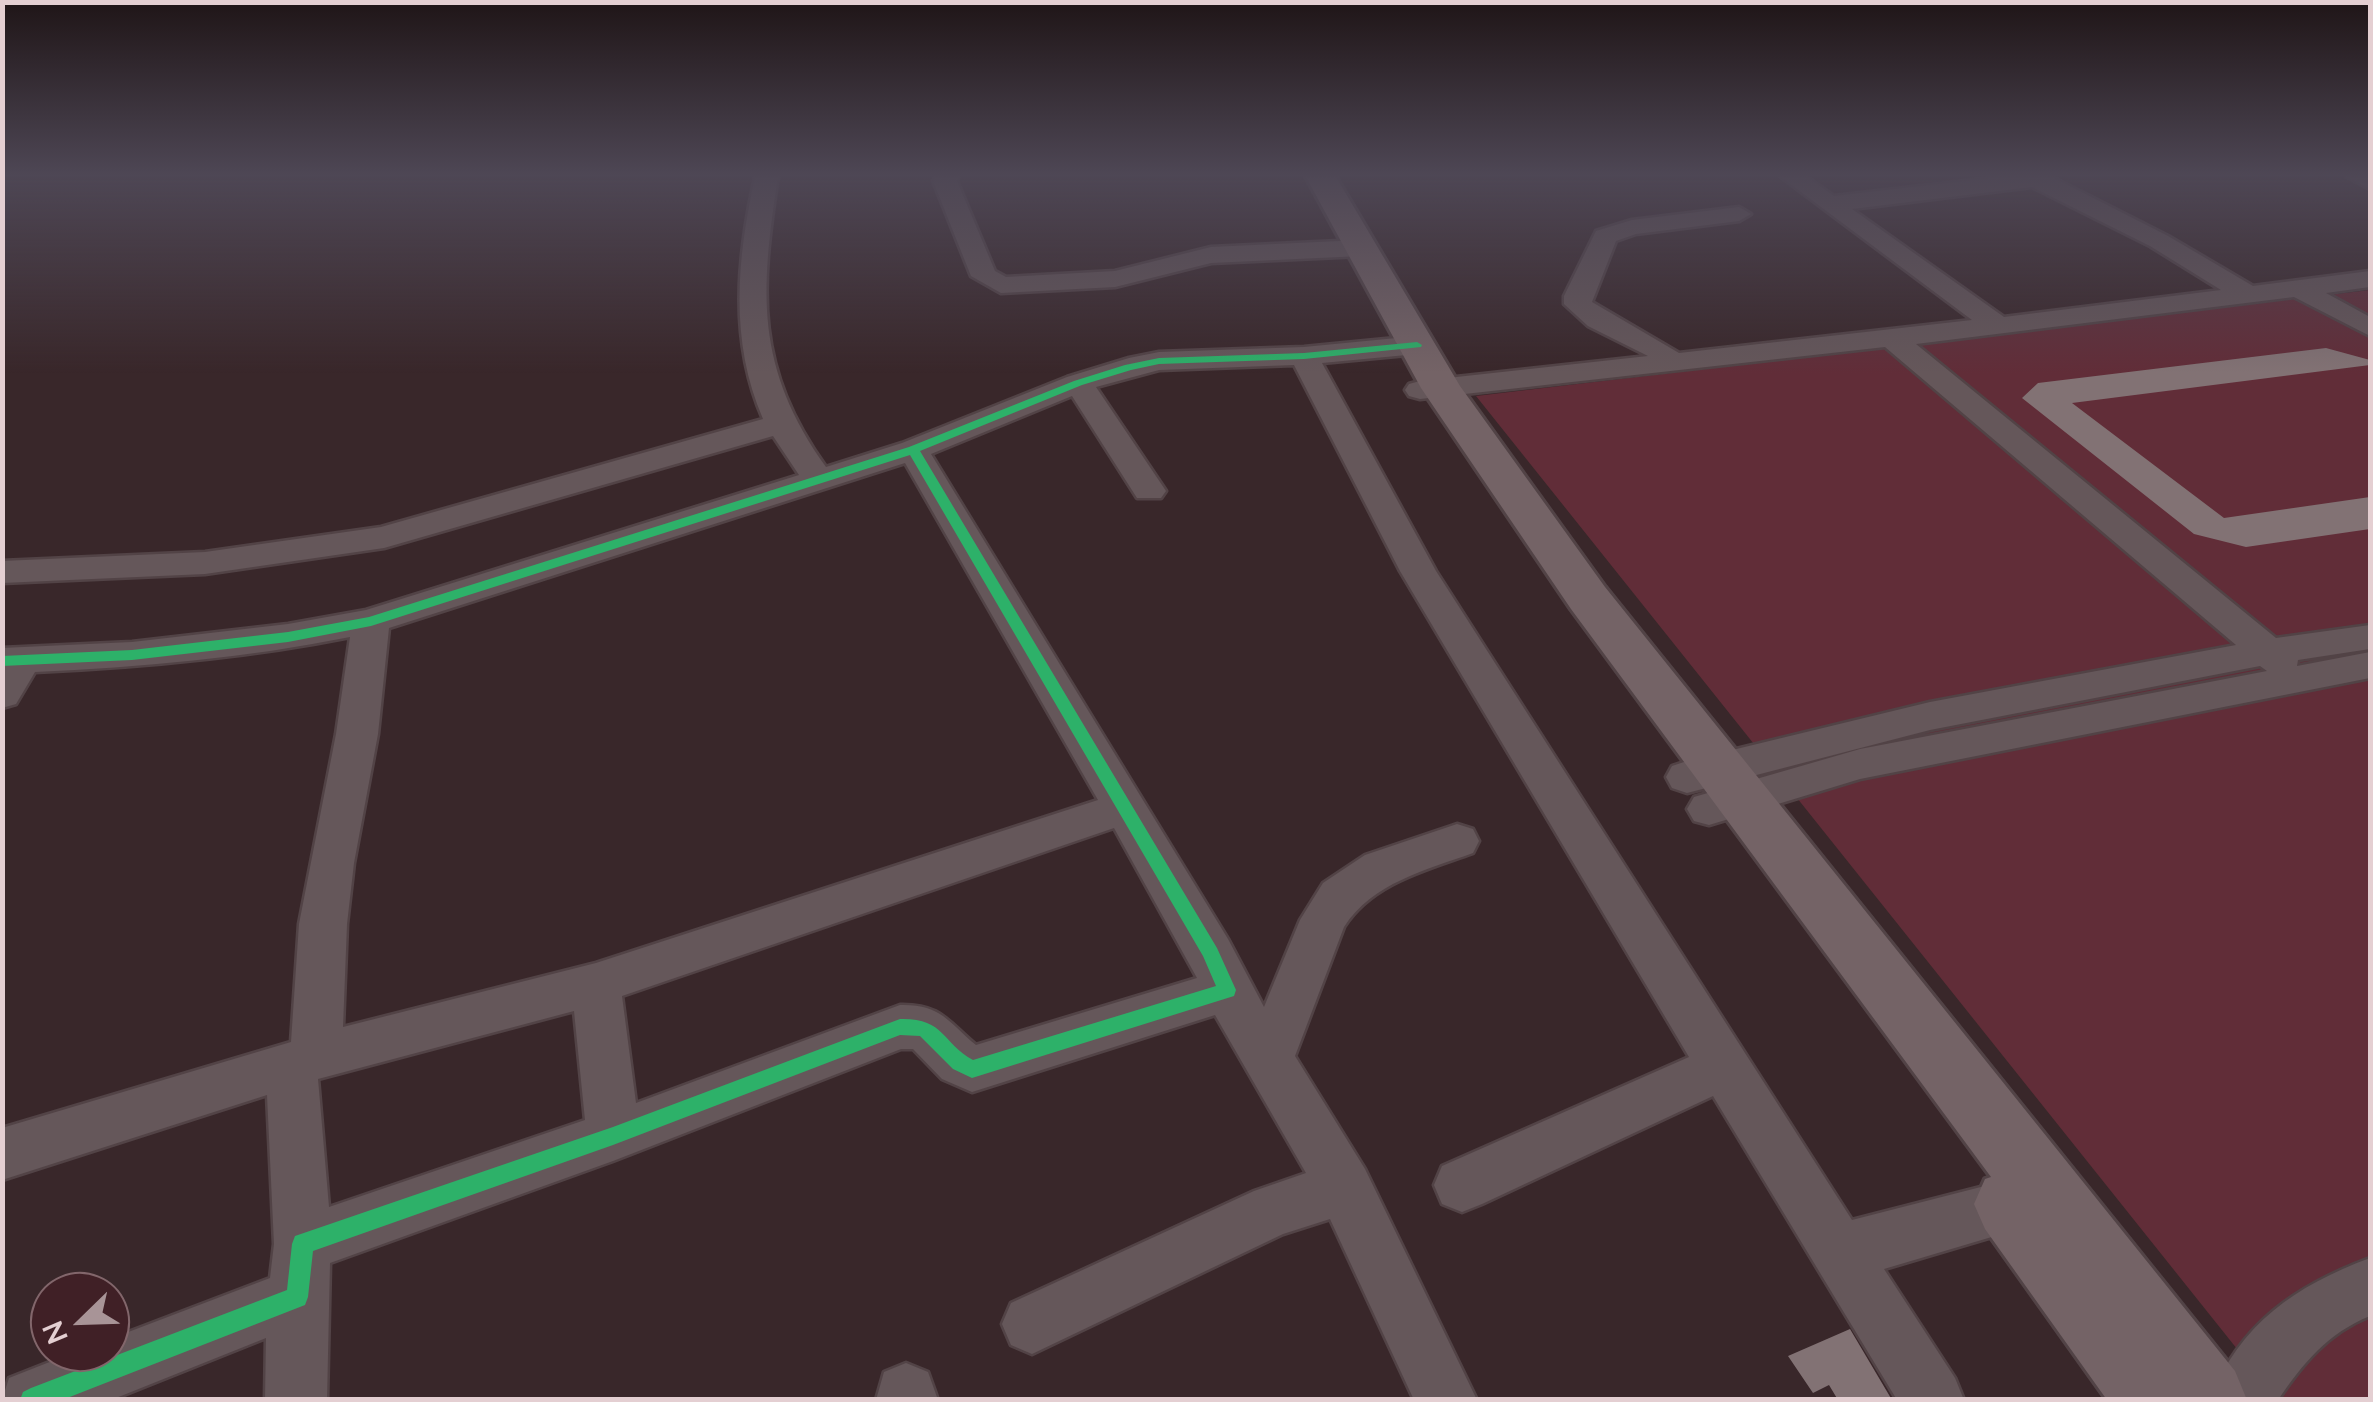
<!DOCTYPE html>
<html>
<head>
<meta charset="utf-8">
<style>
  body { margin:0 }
  #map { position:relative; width:2373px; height:1402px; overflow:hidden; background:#39272a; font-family:Lato,sans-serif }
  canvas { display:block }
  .frame { position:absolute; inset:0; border:5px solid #e4cfd2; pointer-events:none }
  .north { position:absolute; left:30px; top:1272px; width:100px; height:100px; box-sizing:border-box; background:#402026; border:2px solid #82666b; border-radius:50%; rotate:247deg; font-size:28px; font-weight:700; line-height:40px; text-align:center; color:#e4cfd2 }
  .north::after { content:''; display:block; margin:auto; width:35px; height:45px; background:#a89497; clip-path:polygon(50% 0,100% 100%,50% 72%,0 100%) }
</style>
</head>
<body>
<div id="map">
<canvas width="2373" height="1402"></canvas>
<div class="frame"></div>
<div class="north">N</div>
</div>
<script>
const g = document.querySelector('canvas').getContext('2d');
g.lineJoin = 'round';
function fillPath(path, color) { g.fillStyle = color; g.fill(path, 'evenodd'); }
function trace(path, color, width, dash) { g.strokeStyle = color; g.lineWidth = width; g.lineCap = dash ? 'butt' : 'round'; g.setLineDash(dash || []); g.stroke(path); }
const green = new Path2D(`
  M2370,290v1109h-93l-801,-1003z`);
const building = new Path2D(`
  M2326,348l44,12v5l-298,38 152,115 146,-21v32l-124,18 -52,-13 -172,-136 16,-15z
  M1850,1329l42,71h-54l-9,-15 -16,8 -25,-37z`);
const minor = new Path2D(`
  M755,177h23c-18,115 -23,191 48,290l76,-24 165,-66 62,-19 30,-6 145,-5 113,-11 10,3 4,6 -4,6 -10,3 -95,9 114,208 416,649 160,-41 20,8 8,19 -8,19 -148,44 71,109 9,22h-67l-184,-304 -231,108 -20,8 -20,-8 -8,-19 8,-19 247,-109 -289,-486 -106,-206 -135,5 -63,17 70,104 -5,7h-24l-65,-102 -141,58 297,485 36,68 36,-87 23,-37 42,-28 92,-31 16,5 6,12 -6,12c-47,17 -101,30 -129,74l-49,129 70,113 112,231h-63l-84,-181 -47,15 -251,120 -21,-9 -9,-21 9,-21 243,-112 52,-18 -91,-158 -243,77 -30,-13 -29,-30h-12l-288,112 -283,102 -3,137h-62l1,-62 -155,62h-109l7,-22 66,-26h35v-13l160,-61 4,-34 -7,-149 -265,85v-52l289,-86 8,-118 37,-190 14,-97c-104,21 -209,30 -315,35l-19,32 -14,4v-60l130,-6 156,-18 78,-14 433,-135 -26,-39 -389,112 -179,26 -203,9v-22l203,-9 176,-25 382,-108c-34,-78 -26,-161 -8,-242zM905,463l193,337 -502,163 -253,64 4,-103 7,-61 24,-129 11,-106zM1114,828l83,150 -221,67c-28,-23 -35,-41 -76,-40l-264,98 -14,-107zM574,1011l11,109 -256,87 -11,-128z
  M936,177h22l-1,4 38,90 11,6 109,-6 96,-24 150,-7 13,8 -13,8 -150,7 -96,24 -114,6 -30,-17 -38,-95z
  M1781,177h26l27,19 166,-19h52l116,59 85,50 117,-15v16l-44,6 44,24v19l-76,-39 -378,47 360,294 94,-13v24l-72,11 -1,6 73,-14v26l-510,101 -151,46 -15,-4 -7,-12 7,-12 166,-48 407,-78 -7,-5 -330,64 -243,63 -15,-5 -6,-11 6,-11 15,-5 243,-59 306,-57 -351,-298 -465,52 -11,-3 -4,-6 4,-6 11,-3 228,-25 -60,-30 -24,-22v-8l32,-65 36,-11 107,-13 12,7 -12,7 -103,13 -20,7 -24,61 87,51 293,-33zM2032,187l118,59 71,44 -217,27 -152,-108z
  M2347,177h23v12z
  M2370,1258v58c-42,17 -67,47 -92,84h-69c32,-77 86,-114 161,-142z
  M906,1363l22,9 10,28h-62l8,-28z`);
const major = new Path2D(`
  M1306,177h30l124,209 145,201 630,784 12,29h-140l-122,-171 -11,-25 11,-25 6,-2 -420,-568 -150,-221z`);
const cycleway = new Path2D(`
  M1417,342l5,3 -1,2 -117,12 -145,5 -28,6 -49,15 -162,66 297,497 19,42 -2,6 -262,82 -19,-9 -33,-33 -20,-1 -287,110 -300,106 -5,46 -3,8 -243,95h-42l3,-8 8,-4 256,-98 5,-46 3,-8 318,-109 287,-108c45,-1 41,23 73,41l243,-74 -13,-30 -293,-501 -539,171 -83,16 -156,18 -130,6v-10l130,-6 156,-18 81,-15 540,-170 165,-66 51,-16 34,-7 145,-5z`);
fillPath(green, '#612d38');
fillPath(building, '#827274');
trace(minor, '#524346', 5);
trace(major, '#524346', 6);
fillPath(minor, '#65575a');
fillPath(major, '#746366');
fillPath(cycleway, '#2db169');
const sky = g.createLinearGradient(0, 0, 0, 373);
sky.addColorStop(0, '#1f1517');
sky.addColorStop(0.47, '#4e4755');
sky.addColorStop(1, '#4e475500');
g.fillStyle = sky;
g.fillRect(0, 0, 2373, 373);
</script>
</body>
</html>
